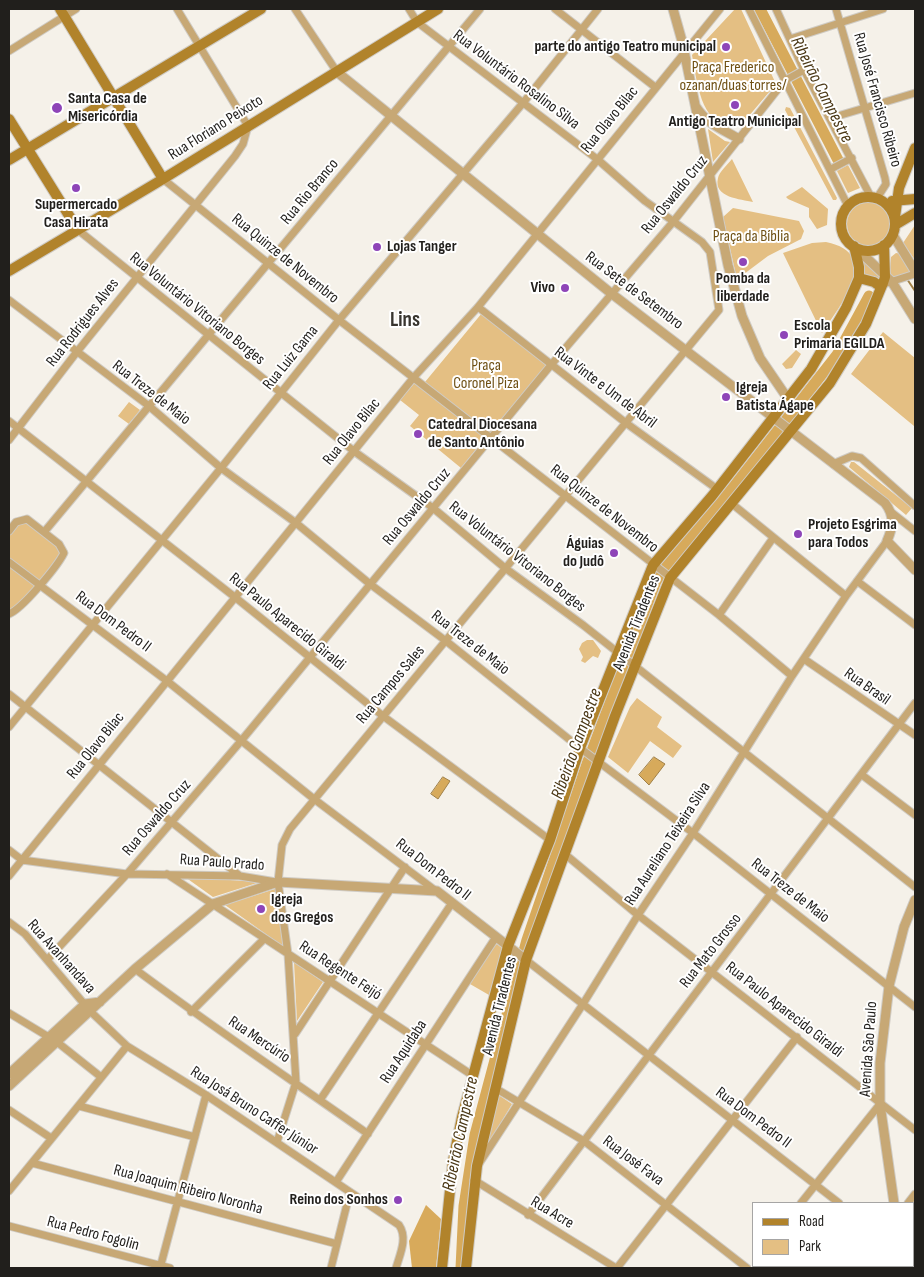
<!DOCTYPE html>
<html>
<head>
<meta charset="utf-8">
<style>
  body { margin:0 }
  #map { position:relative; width:924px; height:1277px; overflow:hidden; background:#f5f1e9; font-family:"Sofia Sans Condensed",sans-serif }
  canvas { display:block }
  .frame { position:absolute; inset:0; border:10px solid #211f1c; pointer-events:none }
  .legend { position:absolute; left:752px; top:1202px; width:162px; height:65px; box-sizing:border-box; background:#fff; border:1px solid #a6a5a4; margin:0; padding:6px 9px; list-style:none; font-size:15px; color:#211f1c }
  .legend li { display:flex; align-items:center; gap:10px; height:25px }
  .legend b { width:25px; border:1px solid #a6a5a4 }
</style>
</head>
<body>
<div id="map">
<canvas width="924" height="1277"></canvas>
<div class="frame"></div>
<ul class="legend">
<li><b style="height:6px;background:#b1832b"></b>Road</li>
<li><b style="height:14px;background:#e4bf83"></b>Park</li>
</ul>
</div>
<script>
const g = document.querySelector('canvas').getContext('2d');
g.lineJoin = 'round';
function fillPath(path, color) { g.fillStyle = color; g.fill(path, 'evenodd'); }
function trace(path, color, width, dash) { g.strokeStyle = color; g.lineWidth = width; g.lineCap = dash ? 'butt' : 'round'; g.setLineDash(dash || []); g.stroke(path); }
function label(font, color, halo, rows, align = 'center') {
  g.font = font + ' "Sofia Sans Condensed",sans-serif'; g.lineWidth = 4; g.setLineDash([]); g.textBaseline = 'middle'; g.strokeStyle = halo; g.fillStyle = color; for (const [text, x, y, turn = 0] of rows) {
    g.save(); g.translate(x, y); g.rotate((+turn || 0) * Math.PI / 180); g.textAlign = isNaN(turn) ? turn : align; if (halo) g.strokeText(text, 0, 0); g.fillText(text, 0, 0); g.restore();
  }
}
const green = new Path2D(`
  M735,9h6l35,75 -34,40 -10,4c-32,-5 -35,-47 -40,-73z
  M786,107l4,1 47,90 -1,2h-3l-48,-90z
  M708,129l17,12 5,1 -17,20z
  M732,159l21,43c-12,-3 -40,-4 -35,-24 1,-6 10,-14 14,-19z
  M848,165l12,23 -12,5 -11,-22z
  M802,187l26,22 -1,16 -10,4 -8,-12v-9l-21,-9 -2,-2z
  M847 224a22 22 0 1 1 44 0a22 22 0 1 1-44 0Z
  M733,208l66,13 5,10 -3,8 -33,17 -28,21 -4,-2 -13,-58z
  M915,225v35l-12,-17z
  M826,242c58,12 14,63 -4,91l-39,-80 29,-10z
  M896,253l6,1 11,16 -19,11 -5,-4 2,-20z
  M861,259l20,17 -2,6 -17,-6z
  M482,313l66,53 -57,70 -66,-54z
  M883,332l32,26 -1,68 -63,-52z
  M796,350l5,4 -9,14 -6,1 -4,-5z
  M417,380l68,58 -24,30 -51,-42 9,-11 -19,-15z
  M129,402l11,8 -11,14 -11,-8z
  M851,462h3l58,46 -6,7 -57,-48z
  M23,519l12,6 28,28 -25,31 -29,-24v-28z
  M9,563l28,22 -28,29z
  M587,640h6l8,11 -3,7 -5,-2 -8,7 -4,-2 2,-4 -4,-8 3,-6z
  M637,698l25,19 -5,10 25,19 -9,12 -23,-17 -22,32 -20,-16 22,-50z
  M185,877l75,5 -47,15z
  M275,889l9,58 -59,-42z
  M497,944l6,5 -14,46 -19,-11 24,-38z
  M294,962l29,20 -26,39z
  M497,1094l15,10 -25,42z`);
const forest = new Path2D(`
  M426,1205l15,14 -5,49h-24l-3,-27z`);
const water = new Path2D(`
  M654,757l11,7 -16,21 -10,-10z
  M443,777l7,4 -12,18 -7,-5z`);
const stream = new Path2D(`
  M907,279l8,12`);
const river = new Path2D(`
  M760,9l78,151
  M461,1268l3,-62 11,-71 52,-195 60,-176 69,-183 18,-25 61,-71 102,-130 32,-59`);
const minor = new Path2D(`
  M295,9l42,63
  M555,9l100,78
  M749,9l99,197
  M776,9l28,61 67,127
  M836,9l49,169 1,6 -9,14
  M790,39l93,-30
  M9,51l67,-42
  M831,118l84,-25
  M831,169l21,-11
  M163,179l176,141 380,295 73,61
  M78,230l277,222 78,56 72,60 78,57 332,262
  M887,283l28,-9
  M9,300l140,106 72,62 75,55 74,61 76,57 134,107 113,85 222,174
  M478,307l148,116 91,66
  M9,421l227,177 147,118 167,124
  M9,440l67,-87 159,-197 8,-12 5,-18 -71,-117
  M833,464l19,-8 9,2 54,48
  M731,503l115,93
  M891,512l24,19
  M9,531l7,-9 11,-3 32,25 5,9c-7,14 -42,56 -55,61
  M45,531l435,-522
  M9,562l158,119 147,118 122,92
  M857,581l58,44
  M719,615l54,-77
  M804,659l111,76
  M9,694l231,182
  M9,727l212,-259 118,-148 184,-217 75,-94
  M862,775l53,40
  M9,850l13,10 105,14 113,2 36,6
  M566,855l72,60 277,215
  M167,874l305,201
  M9,876l405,-499 64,-70 242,-298
  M9,922l16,12 66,78 36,34 79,49 193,130c9,13 1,29 -3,43
  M47,960l80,-86 114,-133 310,-376 122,-143 105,-133 6,-8 20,-11
  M526,960l313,243
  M135,969c76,57 155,110 233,165
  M191,1012l73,-73
  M9,1013l48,29 44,35
  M295,1034l110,-167
  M495,1088l89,53 163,127
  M320,1100l132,-197
  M79,1106l116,31
  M9,1110l42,28
  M277,1142l19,-60 -8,-128 -10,-72 4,-37 8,-16 429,-519 -9,-58 -8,-10 -57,-41 -48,-42 -163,-124 -17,-13 -8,-13
  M480,1162l103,-158 55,-89 55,-82 99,-157 54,-80 41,-55
  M32,1163l305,81
  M474,1180l142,88
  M336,1182l160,-245
  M9,1191l118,-145
  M801,1203l79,-99
  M908,1203l7,-9
  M528,1215l387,-512
  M9,1226l161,42
  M913,1260l2,2
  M160,1268l46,-173
  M331,1268l19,-76
  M617,1268l180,-231
  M862,1268l2,-2`);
const tertiary = new Path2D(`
  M673,9l9,32 46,224 14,51 18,42 28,41
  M337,72l275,222 273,209c10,13 8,24 2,38l28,29
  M696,107c11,17 26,22 43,32
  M893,235l22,36
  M856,248l36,34 23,37
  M9,1074l76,-70 15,-2
  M9,1086l126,-117 78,-65 65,-22 159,9 89,69
  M894,1203l-14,-99v-41l9,-77 15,-59 11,-27
  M901,1266l1,2`);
const secondary = new Path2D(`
  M60,9l103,170
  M9,119l69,111
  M9,160l252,-151
  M841 224a27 27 0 1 1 54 0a27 27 0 1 1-54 0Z
  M892,201l23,-2
  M895,217l4,-29 16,-40
  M895,225l20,-12
  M9,271l154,-92 275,-170
  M859,278l15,4 7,5
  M442,1268l11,-107 9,-44 46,-171 42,-106 30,-92 73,-183 59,-69 99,-127 35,-61 13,-30v-11l-5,-21
  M466,1268l11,-102 49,-206 89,-244 55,-138 160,-195 36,-59 17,-41 2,-6 -1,-32`);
const markers = [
  [726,47,5,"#8e45b8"],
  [735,105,5,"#8e45b8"],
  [57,108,6,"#8e45b8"],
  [76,188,5,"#8e45b8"],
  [377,247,5,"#8e45b8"],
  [743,262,5,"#8e45b8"],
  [565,288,5,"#8e45b8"],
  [784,335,5,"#8e45b8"],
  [726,397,5,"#8e45b8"],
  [418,434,5,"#8e45b8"],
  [798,534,5,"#8e45b8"],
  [614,553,5,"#8e45b8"],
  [261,909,5,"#8e45b8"],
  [398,1200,5,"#8e45b8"]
];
const poiNames = [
  ["parte do antigo Teatro municipal",716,47,"right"],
  ["Santa Casa de",68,99],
  ["Misericórdia",68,117],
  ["Antigo Teatro Municipal",735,122,"center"],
  ["Supermercado",76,205,"center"],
  ["Casa Hirata",76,223,"center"],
  ["Lojas Tanger",387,247],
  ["Pomba da",743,279,"center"],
  ["liberdade",743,297,"center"],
  ["Vivo",555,288,"right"],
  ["Escola",794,326],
  ["Primaria EGILDA",794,344],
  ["Igreja",736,388],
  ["Batista Ágape",736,406],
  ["Catedral Diocesana",428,425],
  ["de Santo Antônio",428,443],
  ["Projeto Esgrima",808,525],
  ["para Todos",808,543],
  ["Águias",604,544,"right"],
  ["do Judô",604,562,"right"],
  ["Igreja",271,900],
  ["dos Gregos",271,918],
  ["Reino dos Sonhos",388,1200,"right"]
];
const parkNames = [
  ["Praça Frederico",733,68],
  ["ozanan/duas torres/",733,86],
  ["Praça da Bíblia",751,237],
  ["Praça",486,366],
  ["Coronel Piza",486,384]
];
const streetNames = [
  ["Rua Voluntário Rosalino Silva",516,80,37],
  ["Rua José Francisco Ribeiro",877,100,74],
  ["Rua Olavo Bilac",610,120,-51],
  ["Rua Floriano Peixoto",216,128,-32],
  ["Rua Rio Branco",310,192,-50],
  ["Rua Oswaldo Cruz",675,195,-51],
  ["Rua Quinze de Novembro",285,259,39],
  ["Rua Sete de Setembro",634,291,37],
  ["Rua Voluntário Vitoriano Borges",197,309,39],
  ["Rua Rodrigues Alves",83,323,-52],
  ["Rua Luiz Gama",291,358,-51],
  ["Rua Vinte e Um de Abril",605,388,37],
  ["Rua Treze de Maio",151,393,38],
  ["Rua Olavo Bilac",352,432,-51],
  ["Rua Oswaldo Cruz",417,507,-50],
  ["Rua Quinze de Novembro",604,509,38],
  ["Rua Voluntário Vitoriano Borges",517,557,38],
  ["Rua Dom Pedro II",113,622,37],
  ["Rua Paulo Aparecido Giraldi",287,622,39],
  ["Avenida Tiradentes",637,623,-68],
  ["Rua Treze de Maio",470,643,38],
  ["Rua Campos Sales",391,685,-50],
  ["Rua Brasil",867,687,35],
  ["Rua Olavo Bilac",96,746,-51],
  ["Rua Oswaldo Cruz",157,818,-49],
  ["Rua Aureliano Teixeira Silva",668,844,-57],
  ["Rua Paulo Prado",222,863,4],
  ["Rua Dom Pedro II",433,870,38],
  ["Rua Treze de Maio",790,891,38],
  ["Rua Mato Grosso",711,951,-52],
  ["Rua Avanhandava",61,957,48],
  ["Rua Regente Feijó",340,971,33],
  ["Avenida Tiradentes",500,1006,-76],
  ["Rua Paulo Aparecido Giraldi",784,1010,38],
  ["Rua Mercúrio",259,1040,34],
  ["Avenida São Paulo",869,1049,-86],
  ["Rua Aquidaba",404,1052,-57],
  ["Rua Josá Bruno Caffer Júnior",254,1111,33],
  ["Rua Dom Pedro II",753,1118,37],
  ["Rua José Fava",633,1161,37],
  ["Rua Joaquim Ribeiro Noronha",188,1190,15],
  ["Rua Acre",552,1213,31],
  ["Rua Pedro Fogolin",93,1234,15]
];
const waterNames = [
  ["Ribeirão Campestre",821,90,63],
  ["Ribeirão Campestre",577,744,-70],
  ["Ribeirão Campestre",461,1134,-78]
];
const districtNames = [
  ["Lins",405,321]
];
fillPath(green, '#e4bf83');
fillPath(forest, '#d8aa5b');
fillPath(water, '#d7aa5b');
trace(water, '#a08048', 1);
trace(stream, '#a08048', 2);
trace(river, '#d7aa5b', 11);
trace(minor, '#cfcbc4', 9);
trace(tertiary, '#cfcbc4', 11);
trace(secondary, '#cfcbc4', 12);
trace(minor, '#c7a875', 7);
trace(tertiary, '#c7a875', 9);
trace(secondary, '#b1832b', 10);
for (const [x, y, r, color] of markers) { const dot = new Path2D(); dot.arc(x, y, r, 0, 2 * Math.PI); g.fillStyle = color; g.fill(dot); trace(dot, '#fff', 2); }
label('bold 16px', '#211f1c', '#fff', poiNames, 'left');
label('16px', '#6f5014', '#fff', parkNames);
label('16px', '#211f1c', '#fff', streetNames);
label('italic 18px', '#4b3816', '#fff', waterNames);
label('bold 21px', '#38352f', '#fff', districtNames);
</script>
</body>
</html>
